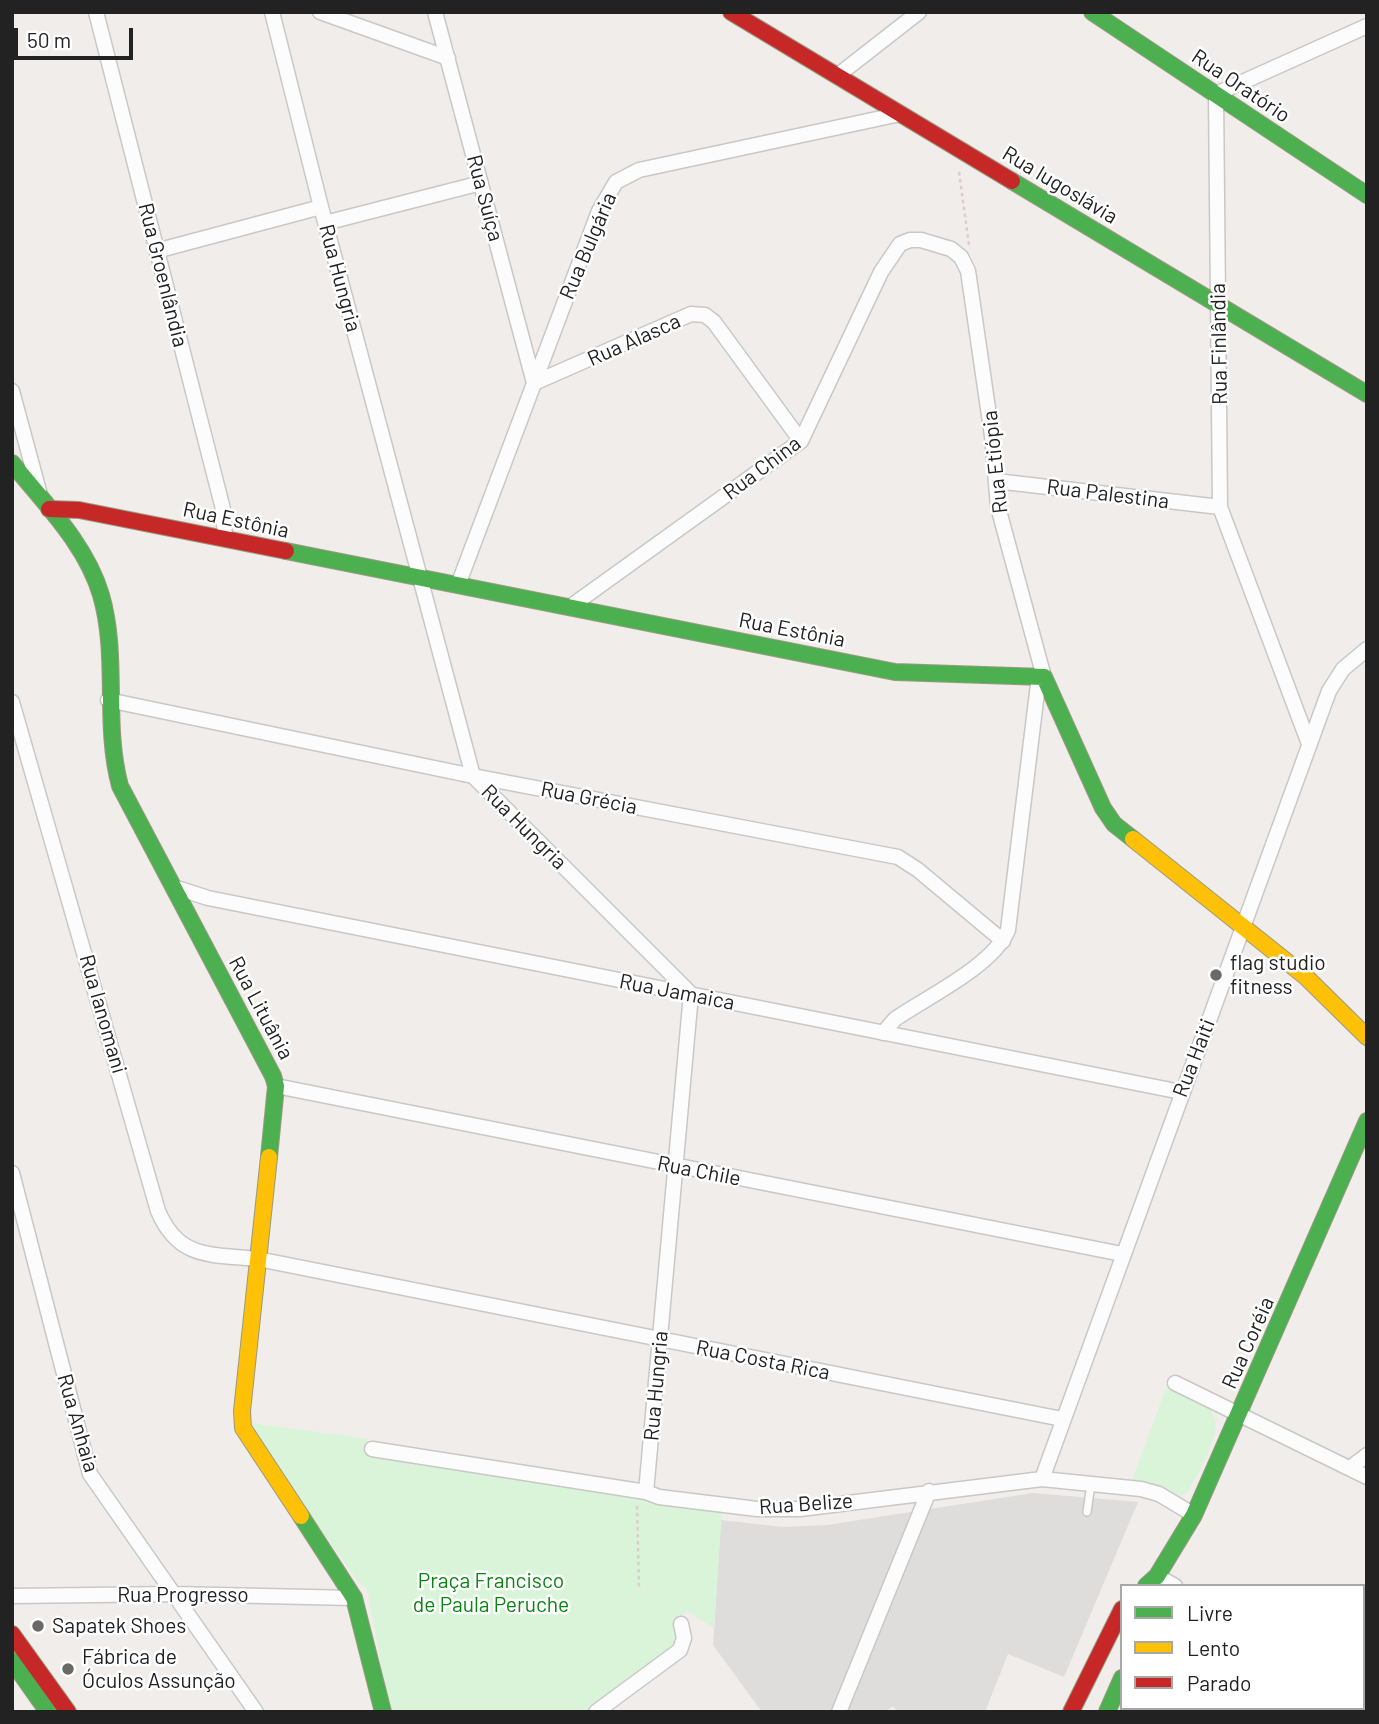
<!DOCTYPE html>
<html>
<head>
<meta charset="utf-8">
<style>
  body { margin:0 }
  #map { position:relative; width:1379px; height:1724px; overflow:hidden; background:#f0edea; font-family:Barlow,sans-serif }
  canvas { display:block }
  .frame { position:absolute; inset:0; border:14px solid #222; pointer-events:none }
  .legend { position:absolute; left:1120px; top:1584px; width:245px; height:126px; box-sizing:border-box; background:#fff; border:2px solid #a7a7a7; margin:0; padding:9px 12px; list-style:none; font-size:21px; color:#222 }
  .legend li { display:flex; align-items:center; gap:14px; height:35px }
  .legend b { width:35px; border:2px solid #a7a7a7 }
  .scale { position:absolute; left:14px; top:28px; width:119px; height:32px; box-sizing:border-box; border:4px solid #222; border-top:0; padding-left:9px; font-size:21px; line-height:24px; white-space:nowrap; color:#222; -webkit-text-stroke:5px #fff; paint-order:stroke }
</style>
</head>
<body>
<div id="map">
<canvas width="1379" height="1724"></canvas>
<div class="frame"></div>
<ul class="legend">
<li><b style="height:9px;background:#4caf50"></b>Livre</li>
<li><b style="height:9px;background:#ffc107"></b>Lento</li>
<li><b style="height:9px;background:#c62828"></b>Parado</li>
</ul>
<div class="scale">50 m</div>
</div>
<script>
const g = document.querySelector('canvas').getContext('2d');
g.lineJoin = 'round';
function fillPath(path, color) { g.fillStyle = color; g.fill(path, 'evenodd'); }
function trace(path, color, width, dash) { g.strokeStyle = color; g.lineWidth = width; g.lineCap = dash ? 'butt' : 'round'; g.setLineDash(dash || []); g.stroke(path); }
function label(font, color, halo, rows, align = 'center') {
  g.font = font + ' Barlow,sans-serif'; g.lineWidth = 5; g.setLineDash([]); g.textBaseline = 'middle'; g.strokeStyle = halo; g.fillStyle = color; for (const [text, x, y, turn = 0] of rows) {
    g.save(); g.translate(x, y); g.rotate((+turn || 0) * Math.PI / 180); g.textAlign = isNaN(turn) ? turn : align; if (halo) g.strokeText(text, 0, 0); g.fillText(text, 0, 0); g.restore();
  }
}
const residential = new Path2D(`
  M1033,1493l105,9 -74,175 -56,-23 -23,58h-87l-5,-6 -8,6h-123l-49,-67 8,-125 62,7 44,-2z`);
const cemetery = new Path2D(`
  M1148,1708h178l6,4h-186z`);
const park = new Path2D(`
  M1166,1388c13,6 28,11 40,19 26,16 -8,64 -18,85l-9,4 -25,-12 -22,-3z
  M252,1423l116,16v15l272,43 13,7 69,8 -8,116 -27,-17 -9,8 2,31 -86,62h-204l-23,-124 -7,-4 -98,-136z`);
const path = new Path2D(`
  M959,172l10,73
  M637,1506l2,81`);
const lane = new Path2D(`
  M1087,1512l4,-28
  M1177,1712l2,-4
  M1219,1712l2,-4
  M1253,1712l2,-4`);
const street = new Path2D(`
  M96,12l127,497 2,29
  M272,12l49,195 152,569 218,218 -45,498
  M320,12l128,46
  M435,12l99,371 157,-69 14,1 9,7 87,119
  M837,76l82,-64
  M325,223l156,-40
  M156,251l165,-44
  M12,391l27,100
  M996,481l224,26
  M458,585l141,-374 17,-29 23,-12 261,-56
  M570,607l231,-166 80,-169 19,-28 10,-4h11l30,9 10,8 7,14 24,165 6,71 46,170
  M108,700l365,76 425,81 20,13 85,71
  M12,702l146,509c21,49 53,43 100,48l804,160
  M1309,744l-89,-237 -4,-413 151,-68
  M174,887l34,11 973,194
  M883,1033l12,-14c32,-22 98,-53 113,-89l31,-254
  M276,1086l846,168
  M12,1173l78,301 166,238
  M1175,1383l192,94
  M372,1449l274,43 13,5 98,12h43l242,-30 99,10 18,5 35,21
  M1350,1468l17,-13
  M1042,1479l287,-788 14,-22 24,-20
  M1157,1576l18,10
  M12,1596l161,-2 181,4
  M1363,1689l4,2
  M596,1712l84,-62 4,-12 -3,-14
  M839,1712l90,-221`);
const fast = new Path2D(`
  M1092,12l275,183
  M1012,181l355,213
  M12,463c33,41 74,81 89,132 18,62 2,128 19,191l153,290 3,10 -7,71
  M286,551l609,121 149,5 59,131 11,16 19,15
  M301,1516l53,82 29,114
  M1146,1586l11,-10 37,-61 173,-394
  M12,1661l36,51
  M1107,1712l15,-34`);
const slow = new Path2D(`
  M1133,839l173,138 61,60
  M269,1157l-27,254 1,17 58,88`);
const jam = new Path2D(`
  M731,12l281,169
  M49,509l30,1 207,41
  M12,1634l56,78
  M1071,1712l51,-103`);
const markers = [
  [1216,975,7,"#6a6968"],
  [38,1626,7,"#6a6968"],
  [68,1669,7,"#6a6968"]
];
const streetNames = [
  ["Rua Oratório",1241,86,34],
  ["Rua Iugoslávia",1060,185,31],
  ["Rua Suíça",485,198,75],
  ["Rua Bulgária",588,246,-67],
  ["Rua Groenlândia",163,275,76],
  ["Rua Hungria",340,278,75],
  ["Rua Alasca",634,340,-24],
  ["Rua Finlândia",1219,344,-91],
  ["Rua Etiópia",995,462,-96],
  ["Rua China",762,468,-37],
  ["Rua Palestina",1108,494,7],
  ["Rua Estônia",236,520,12],
  ["Rua Estônia",792,630,11],
  ["Rua Grécia",589,798,11],
  ["Rua Hungria",524,827,45],
  ["Rua Jamaica",677,992,11],
  ["Rua Lituânia",261,1008,62],
  ["Rua Ianomani",103,1014,74],
  ["Rua Haiti",1194,1058,-69],
  ["Rua Chile",699,1171,11],
  ["Rua Coréia",1248,1343,-66],
  ["Rua Costa Rica",763,1360,11],
  ["Rua Hungria",656,1386,-85],
  ["Rua Anhaia",78,1423,74],
  ["Rua Belize",806,1504,-4],
  ["Rua Progresso",183,1595]
];
const poiNames = [
  ["flag studio",1230,963],
  ["fitness",1230,987],
  ["Sapatek Shoes",52,1626],
  ["Fábrica de",82,1657],
  ["Óculos Assunção",82,1681]
];
const parkNames = [
  ["Praça Francisco",491,1581],
  ["de Paula Peruche",491,1605]
];
fillPath(residential, '#dfdddc');
fillPath(cemetery, '#c9dac8');
fillPath(park, '#d9f4d8');
trace(lane, '#c9c8c6', 10);
trace(street, '#c9c8c6', 17);
trace(fast, '#9a9a82', 18);
trace(slow, '#9a9a82', 18);
trace(jam, '#9a9a82', 18);
trace(path, '#dccdcc', 2.5, [3.5, 3.5]);
trace(lane, '#fdfcfc', 7);
trace(street, '#fdfcfc', 14);
trace(fast, '#4caf50', 16);
trace(slow, '#ffc107', 16);
trace(jam, '#c62828', 16);
for (const [x, y, r, color] of markers) { const dot = new Path2D(); dot.arc(x, y, r, 0, 2 * Math.PI); g.fillStyle = color; g.fill(dot); trace(dot, '#fff', 2.5); }
label('21px', '#222', '#fff', streetNames);
label('21px', '#222', '#fff', poiNames, 'left');
label('21px', '#0b8511', '#fff', parkNames);
</script>
</body>
</html>
